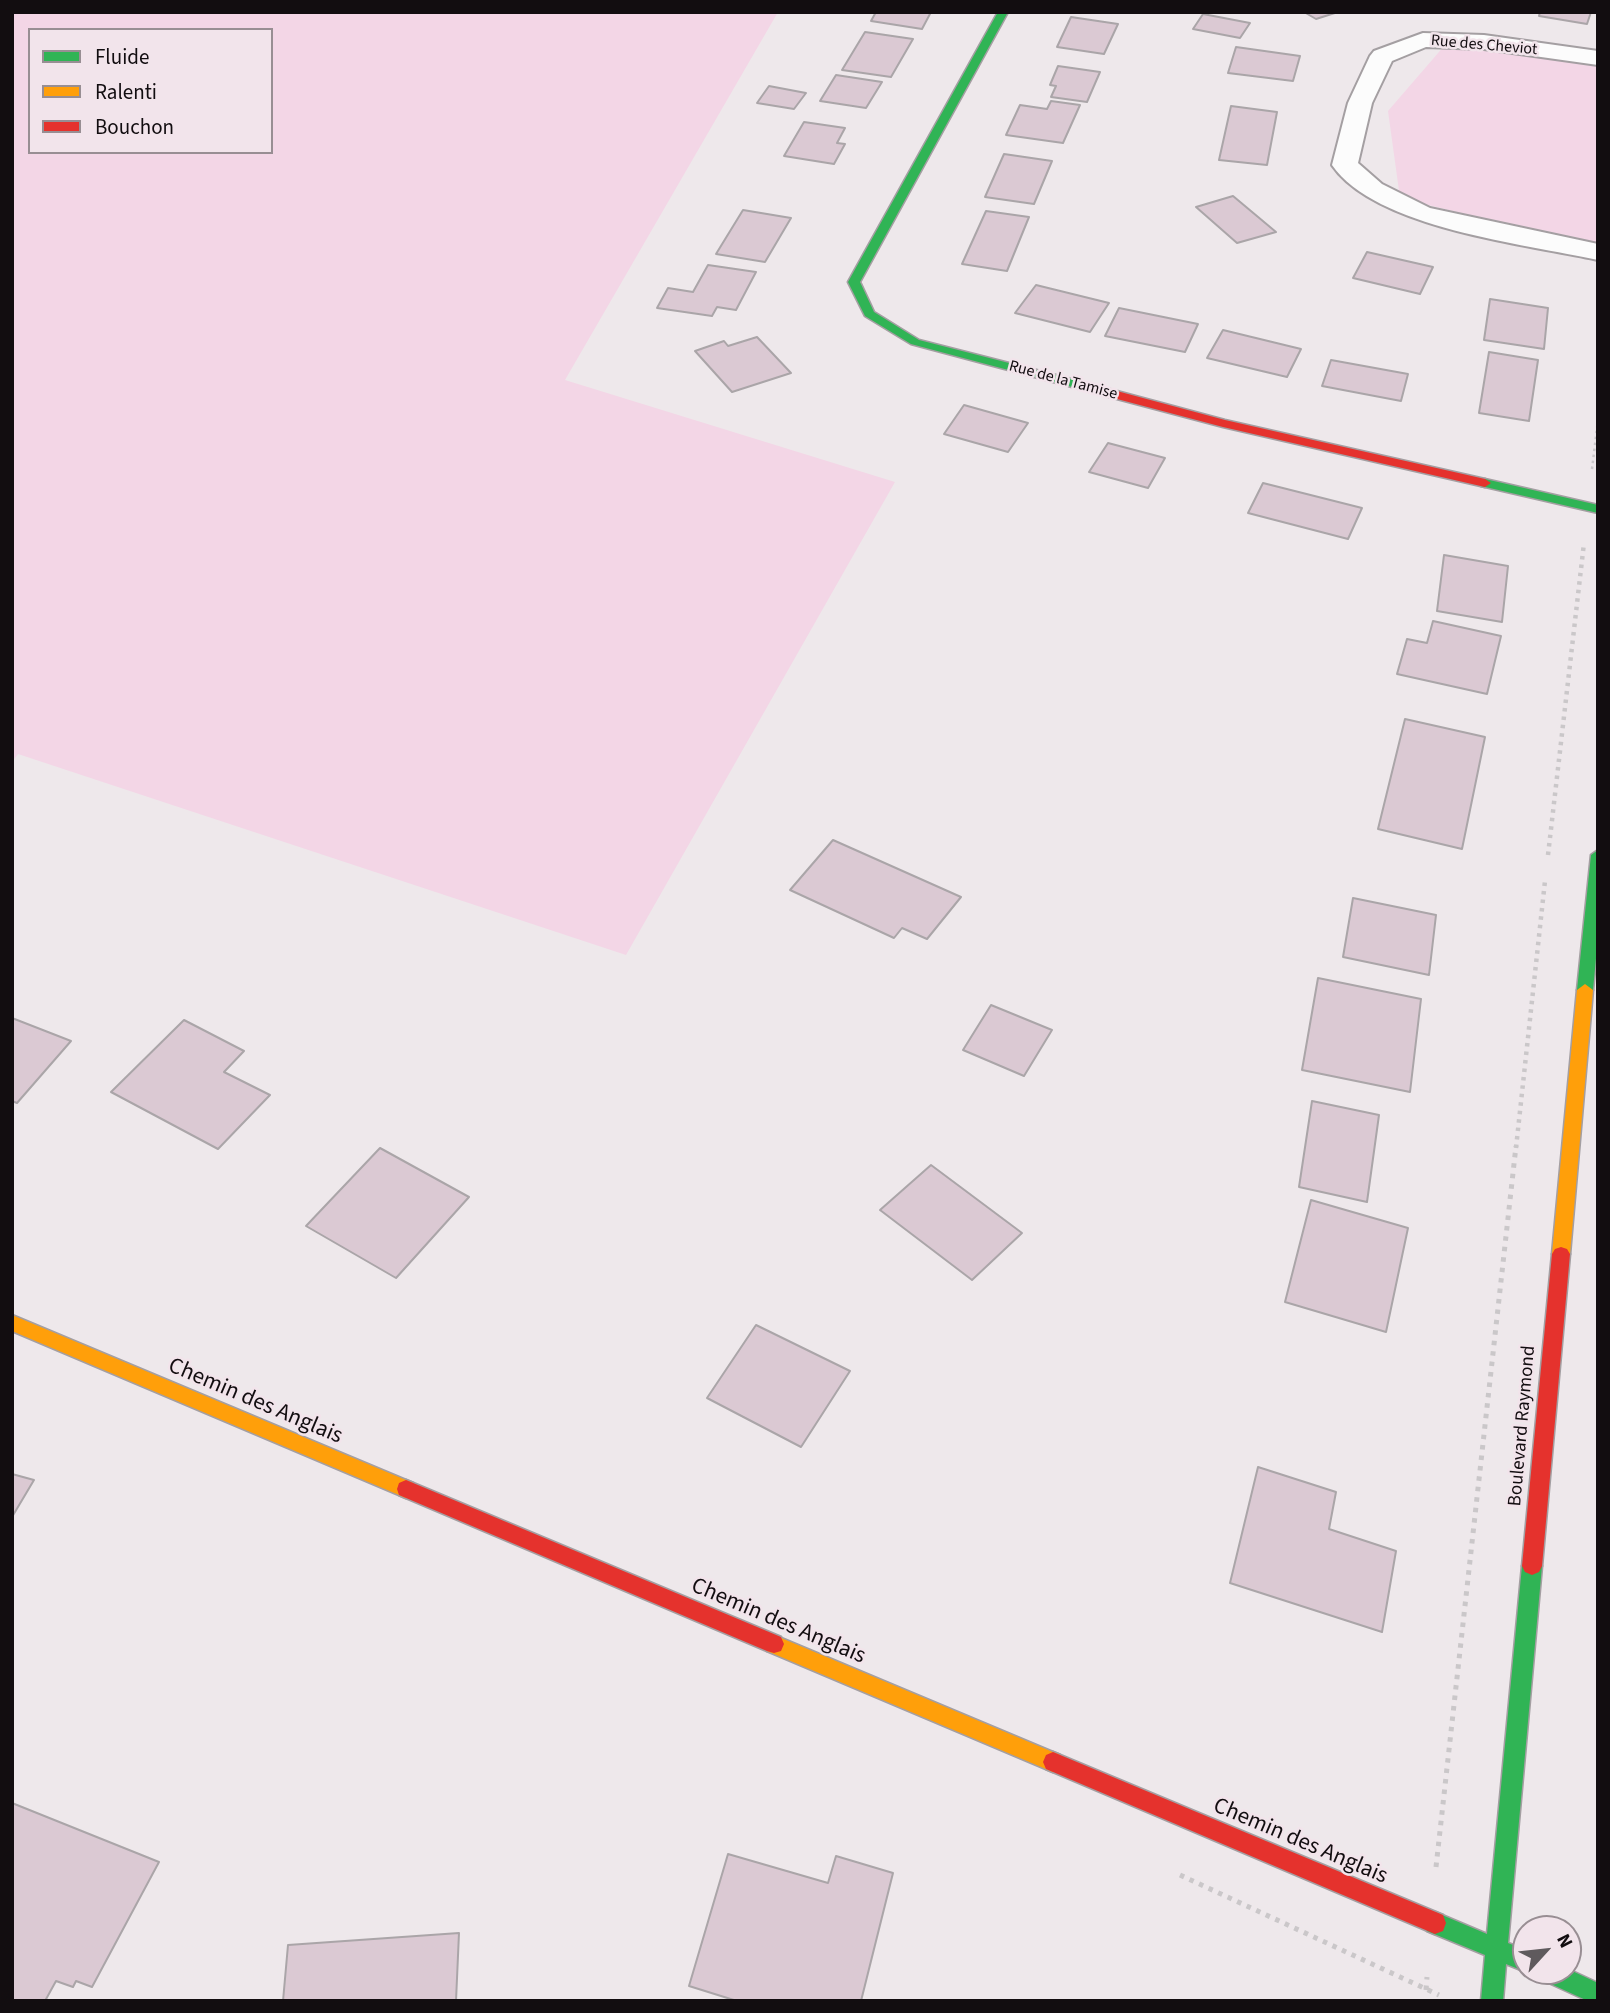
<!DOCTYPE html>
<html>
<head>
<meta charset="utf-8">
<style>
  body { margin:0 }
  #map { position:relative; width:1610px; height:2013px; overflow:hidden; background:#eee8eb; font-family:"Source Sans 3",sans-serif }
  canvas { display:block }
  .frame { position:absolute; inset:0; border:14px solid #120d10; pointer-events:none }
  .legend { position:absolute; left:28px; top:28px; width:245px; height:126px; box-sizing:border-box; background:#f2e4eb; border:2px solid #988e93; margin:0; padding:9px 12px; list-style:none; font-size:21px; color:#120d10 }
  .legend li { display:flex; align-items:center; gap:14px; height:35px }
  .legend b { width:35px; border:2px solid #988e93 }
  .north { position:absolute; left:1512px; top:1915px; width:70px; height:70px; box-sizing:border-box; background:#f2e4eb; border:2px solid #988e93; border-radius:50%; rotate:63deg; font-size:19px; font-weight:700; line-height:28px; text-align:center; color:#120d10 }
  .north::after { content:''; display:block; margin:auto; width:24px; height:32px; background:#5f5a5d; clip-path:polygon(50% 0,100% 100%,50% 72%,0 100%) }
</style>
</head>
<body>
<div id="map">
<canvas width="1610" height="2013"></canvas>
<div class="frame"></div>
<ul class="legend">
<li><b style="height:9px;background:#30b455"></b>Fluide</li>
<li><b style="height:9px;background:#ff9f0a"></b>Ralenti</li>
<li><b style="height:9px;background:#e5322d"></b>Bouchon</li>
</ul>
<div class="north">N</div>
</div>
<script>
const g = document.querySelector('canvas').getContext('2d');
g.lineJoin = 'round';
function fillPath(path, color) { g.fillStyle = color; g.fill(path, 'evenodd'); }
function trace(path, color, width, dash) { g.strokeStyle = color; g.lineWidth = width; g.lineCap = dash ? 'butt' : 'round'; g.setLineDash(dash || []); g.stroke(path); }
function label(font, color, halo, rows, align = 'center') {
  g.font = font + ' "Source Sans 3",sans-serif'; g.lineWidth = 5; g.setLineDash([]); g.textBaseline = 'middle'; g.strokeStyle = halo; g.fillStyle = color; for (const [text, x, y, turn = 0] of rows) {
    g.save(); g.translate(x, y); g.rotate((+turn || 0) * Math.PI / 180); g.textAlign = isNaN(turn) ? turn : align; if (halo) g.strokeText(text, 0, 0); g.fillText(text, 0, 0); g.restore();
  }
}
const green = new Path2D(`
  M12,12h766l-213,368 330,102 -269,473 -608,-201 -6,8zM30,30h241v122h-241z
  M1445,45l153,11v191l-198,-49 -12,-87z`);
const building = new Path2D(`
  M876,12h55l-9,17 -51,-8z
  M1304,12h34l-22,7z
  M1540,12h51l-4,12 -48,-8z
  M1203,14l47,9 -10,15 -47,-9z
  M1071,17l47,7 -14,30 -47,-7z
  M865,32l48,7 -22,38 -49,-7z
  M1236,47l64,9 -7,25 -65,-8z
  M1058,66l42,6 -13,30 -36,-5 5,-11 -6,-1z
  M836,75l46,7 -16,26 -46,-7z
  M769,86l37,7 -12,16 -37,-6z
  M1051,101l29,4 -17,38 -57,-8 14,-30 27,4z
  M1231,106l46,6 -10,53 -48,-5z
  M804,122l41,6 -8,15 8,1 -11,20 -50,-8z
  M1004,154l48,7 -18,43 -49,-7z
  M1233,196l43,36 -39,11 -41,-36z
  M743,210l48,8 -26,44 -49,-8z
  M986,211l43,6 -22,54 -45,-7z
  M1367,252l66,15 -13,27 -67,-16z
  M708,265l48,7 -20,38 -19,-3 -5,9 -55,-8 11,-20 25,4z
  M1036,285l73,18 -19,29 -75,-19z
  M1490,299l58,9 -4,41 -60,-9z
  M1119,308l79,16 -13,28 -80,-16z
  M1223,330l78,19 -14,28 -80,-19z
  M757,337l34,36 -59,19 -37,-41 29,-10 4,5z
  M1489,352l49,8 -9,61 -50,-8z
  M1331,360l77,14 -7,27 -79,-15z
  M964,405l64,18 -20,29 -64,-18z
  M1108,443l57,15 -17,30 -59,-16z
  M1263,483l99,25 -14,31 -100,-26z
  M1444,555l64,11 -6,56 -65,-11z
  M1433,621l68,15 -14,58 -90,-20 10,-35 20,4z
  M1405,719l80,18 -23,112 -84,-20z
  M833,840l128,57 -34,42 -25,-11 -8,10 -104,-48z
  M1353,898l83,17 -7,60 -86,-18z
  M1318,978l103,21 -11,93 -108,-22z
  M991,1005l61,25 -28,46 -61,-26z
  M12,1018l59,23 -54,62 -5,-2z
  M184,1020l60,31 -20,21 46,23 -52,54 -107,-57z
  M1312,1101l67,14 -12,87 -68,-15z
  M380,1148l89,49 -73,81 -90,-52z
  M931,1165l91,68 -50,47 -92,-70z
  M1311,1200l97,28 -22,104 -101,-30z
  M756,1325l94,46 -49,76 -94,-49z
  M1258,1467l78,25 -7,37 67,22 -14,81 -152,-49z
  M12,1474l22,6 -22,37z
  M12,1803l147,59 -67,125 -16,-6 -3,6 -17,-6 -11,20h-33z
  M728,1854l100,29 8,-27 57,17 -32,128h-124l-48,-15z
  M459,1933l-3,68h-173l5,-56z`);
const pathFar2 = new Path2D(`
  M1592,469l6,-49`);
const pathFar1 = new Path2D(`
  M1548,855l36,-312
  M1516,1148l29,-267`);
const path = new Path2D(`
  M1436,1867l80,-721
  M1180,1875l259,120
  M1426,1990l1,-13`);
const street = new Path2D(`
  M1423,33l61,2 114,16v14l-114,-16 -58,-2 -34,14 -20,42 -14,60 24,21 48,24 168,36v16c-73,-16 -223,-32 -266,-95l16,-62 22,-47 4,-5z`);
const fast = new Path2D(`
  M998,12h10l-148,270 14,30 45,28 172,44 2,3 -6,4 -176,-47 -46,-28 -17,-34z
  M1485,479l113,26v8l-117,-27v-6z
  M1598,850v87l-5,53 -8,6 -8,-6 14,-135z
  M1532,1557l7,3 3,6 -34,377 18,7v21h2l-2,1 -20,-8 -3,37h-22l4,-46 -58,-24 -3,-8 3,-8 8,-3 52,22 35,-368 3,-6z
  M1568,1969l30,14v18h-10l-48,-22 -3,-8h31z`);
const slow = new Path2D(`
  M1585,984l8,6 -23,264 -3,5 -6,2 -6,-2 -3,-5 25,-264z
  M12,1315l401,168 2,6 -2,6 -7,3 -7,-3 -387,-164z
  M774,1635l286,120 3,7 -3,7 -7,3 -286,-121 -3,-7 3,-7z`);
const jam = new Path2D(`
  M1087,383l138,37 260,59 6,4 -6,4 -262,-60 -140,-37 -2,-3z
  M1561,1247l6,2 3,5 -28,312 -3,6 -7,3 -7,-3 -3,-6 30,-312 3,-5z
  M406,1480l375,157 3,7 -3,7 -7,2 -7,-2 -368,-156 -2,-6 2,-6z
  M1053,1752l390,163 3,8 -3,8 -8,3 -389,-165 -3,-7 3,-7z`);
const farStreetnames = [
  ["Rue des Cheviot",1484,46,5],
  ["Rue de la Tamise",1063,381,15]
];
const streetNames = [
  ["Boulevard Raymond",1523,1426,-85]
];
const nearStreetnames = [
  ["Chemin des Anglais",255,1402,23],
  ["Chemin des Anglais",778,1622,23],
  ["Chemin des Anglais",1300,1842,23]
];
fillPath(green, '#f3d6e6');
fillPath(building, '#dbc9d3');
trace(building, '#aaa5a8', 2);
trace(street, '#a49fa2', 4);
trace(fast, '#a49fa2', 3);
trace(slow, '#a49fa2', 3);
trace(jam, '#a49fa2', 3);
trace(pathFar2, '#cac7c9', 2.5, [2.5, 3.5]);
trace(pathFar1, '#cac7c9', 4.5, [3.5, 5]);
trace(path, '#cac7c9', 5, [4.5, 6]);
fillPath(street, '#fcfcfc');
fillPath(fast, '#30b455');
fillPath(slow, '#ff9f0a');
fillPath(jam, '#e5322d');
label('16px', '#120d10', '#f2e4eb', farStreetnames);
label('19px', '#120d10', '#f2e4eb', streetNames);
label('23px', '#120d10', '#f2e4eb', nearStreetnames);
</script>
</body>
</html>
